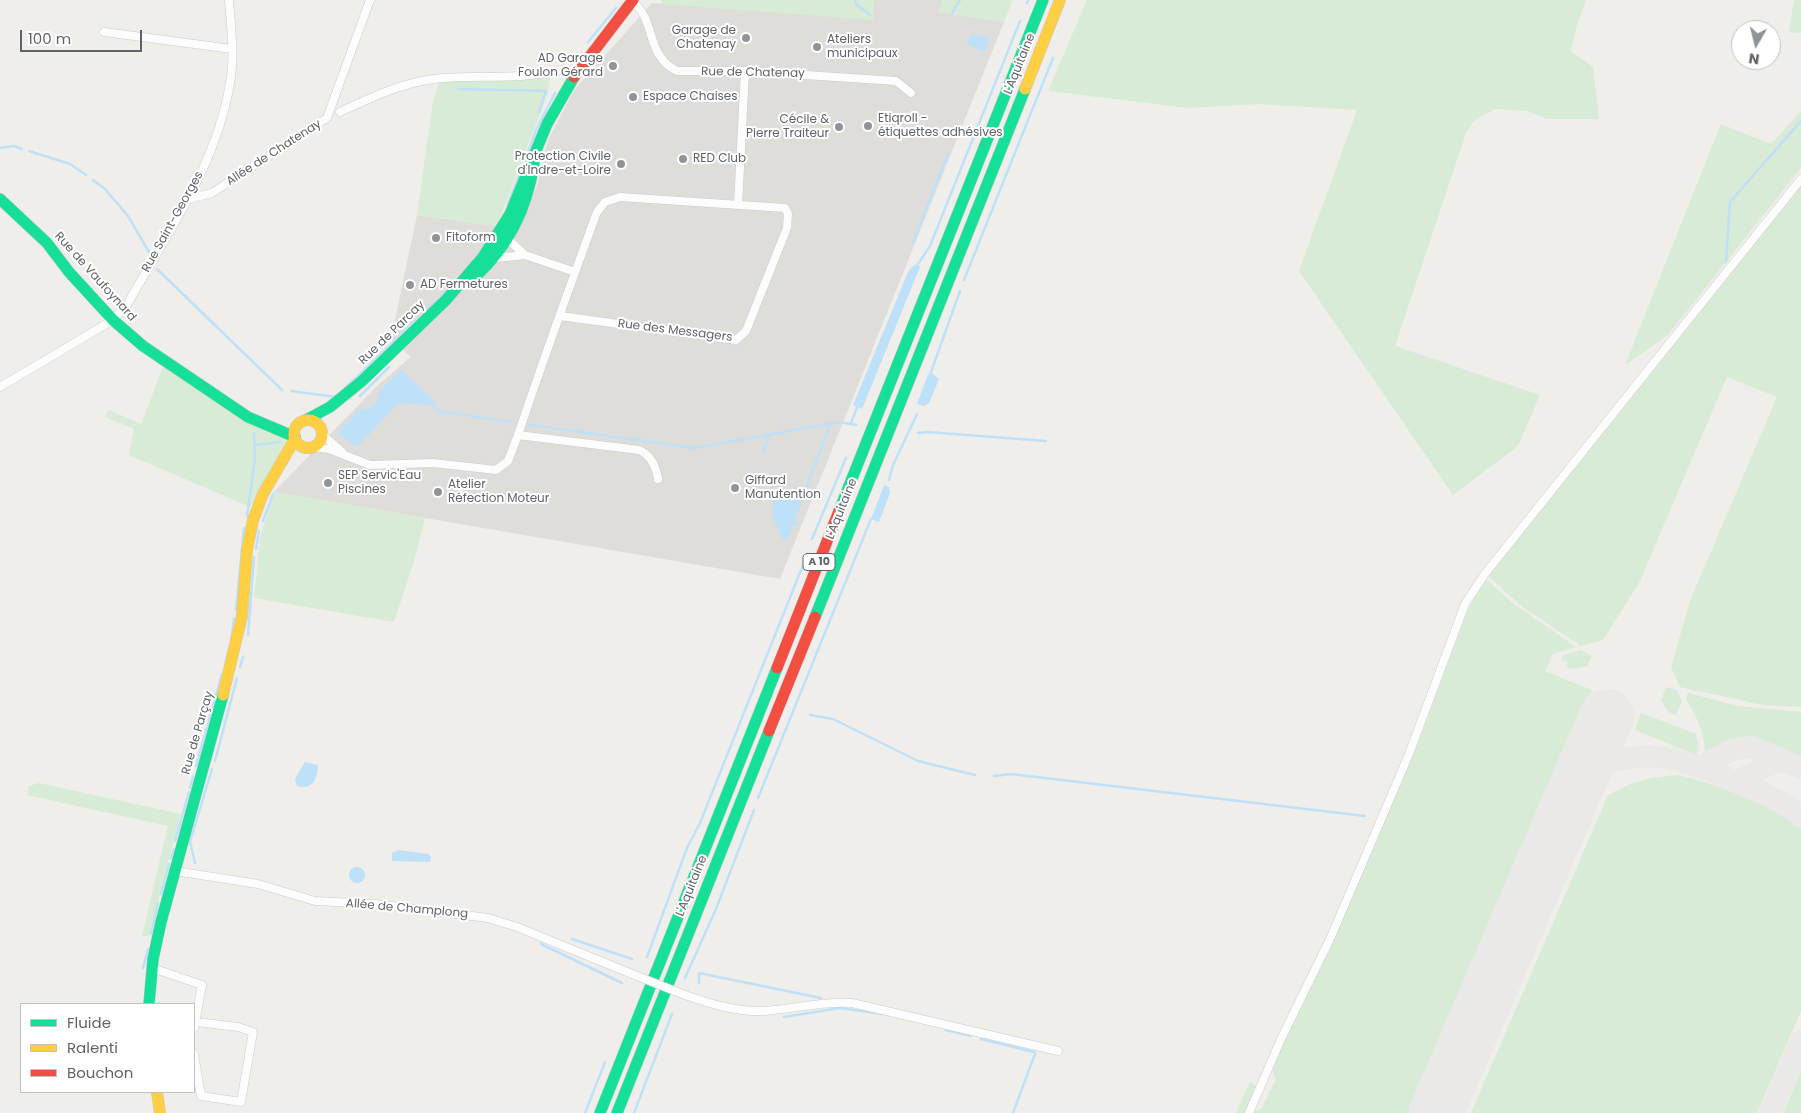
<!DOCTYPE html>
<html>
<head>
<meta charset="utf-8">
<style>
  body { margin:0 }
  #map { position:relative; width:1801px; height:1113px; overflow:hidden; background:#efeeea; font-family:Poppins,sans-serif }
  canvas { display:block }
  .legend { position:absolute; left:20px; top:1003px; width:175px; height:90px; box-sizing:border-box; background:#fff; border:1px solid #bfc1c3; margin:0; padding:6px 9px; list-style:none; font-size:15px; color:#5f6368 }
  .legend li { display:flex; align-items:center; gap:10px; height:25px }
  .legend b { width:25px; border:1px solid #bfc1c3 }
  .north { position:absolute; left:1731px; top:20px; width:50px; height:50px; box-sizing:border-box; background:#fff; border:1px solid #bfc1c3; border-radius:50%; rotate:188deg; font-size:14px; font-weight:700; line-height:20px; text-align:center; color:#5f6368 }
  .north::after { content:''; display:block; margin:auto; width:18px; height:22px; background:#919496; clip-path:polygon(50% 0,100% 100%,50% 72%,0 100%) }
  .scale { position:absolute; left:20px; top:30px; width:122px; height:22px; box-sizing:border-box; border:2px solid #5f6368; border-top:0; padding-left:6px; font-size:15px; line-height:18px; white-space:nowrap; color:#5f6368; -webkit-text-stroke:4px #fff; paint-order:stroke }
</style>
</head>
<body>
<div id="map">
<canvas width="1801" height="1113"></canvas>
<ul class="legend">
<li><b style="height:6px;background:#16e098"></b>Fluide</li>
<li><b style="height:6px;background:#ffcf43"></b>Ralenti</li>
<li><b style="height:6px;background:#f24e42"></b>Bouchon</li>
</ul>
<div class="north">N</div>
<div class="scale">100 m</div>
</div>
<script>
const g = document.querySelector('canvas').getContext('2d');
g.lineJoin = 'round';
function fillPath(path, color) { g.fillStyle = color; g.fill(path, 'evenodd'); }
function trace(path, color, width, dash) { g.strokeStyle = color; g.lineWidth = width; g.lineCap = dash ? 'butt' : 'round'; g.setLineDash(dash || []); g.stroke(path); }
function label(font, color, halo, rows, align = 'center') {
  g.font = font + ' Poppins,sans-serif'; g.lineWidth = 4; g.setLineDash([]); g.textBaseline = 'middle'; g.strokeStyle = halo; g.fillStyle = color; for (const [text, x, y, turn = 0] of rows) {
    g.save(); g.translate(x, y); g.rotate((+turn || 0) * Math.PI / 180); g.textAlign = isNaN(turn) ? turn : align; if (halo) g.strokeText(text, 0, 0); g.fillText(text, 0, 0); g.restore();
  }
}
const industrial = new Path2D(`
  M874,0h68l-3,12 65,10 -224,557 -506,-87 104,-107 33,-28 -20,-18 26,-124 101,14 19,-43 11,-46 26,-50 78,-87 220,16z`);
const green = new Path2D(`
  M661,0h213l-1,20 -211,-16z
  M942,0h71l-9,22 -66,-10z
  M1087,0h499l-10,28 -5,24 22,15 6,52h-52l-20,-8 -33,-2 -20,12 -8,12 -71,213 145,49 -22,51 -65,49 -154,-224 58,-161 -98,-6 -71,4 -140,-17z
  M1794,0h7v33l-12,-1z
  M551,72l-3,21 -51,133 -80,-11 16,-114 7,-22z
  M1801,111v57l-134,168 -42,29 96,-241 50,20z
  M1801,186v521l-38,-2 -83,-18 -9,-20 19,-66 87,-204 -50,-20 -87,204 -37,59 -22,6 -61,-41 -32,-29z
  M163,367l88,57 35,13 1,8 -37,62 -121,-52 5,-26 -29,-12 4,-7 32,14z
  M274,492l151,26 -10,40 -21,64 -140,-24 6,-60z
  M1486,579l28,25 62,43 -23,7 -8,17 47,19 -183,423h-158l11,-5 14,-29 -5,-11 21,-46 22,-41 105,-241 46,-123 11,-24z
  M1581,650l11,6 -5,10 -14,3 -7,-2 2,-5 -7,-2 2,-5z
  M1666,687l11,3 5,11 -6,14 -6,-2 -9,-12z
  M1688,693l50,13 63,6v47l-47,-20 -45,17 -4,-2c0,-21 -8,-37 -19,-55z
  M1641,713l55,21 3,14 -3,7 -61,-25z
  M1678,775c42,10 90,27 123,54v182l-44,102h-286l137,-318c25,-14 42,-18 70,-20z
  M39,783l142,31 -32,122h-7l26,-110 -141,-31 2,-9z
  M1801,1070v43h-18z
  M1250,1082l5,2 2,4 -11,25h-10z`);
const water = new Path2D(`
  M971,34l17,3 1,5 -5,10 -18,-8z
  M918,264l2,3 -58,142 -9,-4 55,-133 5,-6z
  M402,370l34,33 -1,3 -36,-3 -42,44 -19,-13 1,-3 19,-21c26,-2 15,-12 25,-23 6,-6 13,-12 19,-17z
  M931,372l8,7 -10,24 -5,3 -7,-2 11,-30z
  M884,485l5,2 1,6 -11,29 -8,-3z
  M782,489l14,2 6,11 -15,39 -5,-3 -10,-22 1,-18z
  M305,762l13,3c-1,14 -4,25 -21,21l-2,-7z
  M399,850l29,4 3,2 -1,6 -38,-1v-8z
  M349 875a8 8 0 1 1 16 0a8 8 0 1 1-16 0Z`);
const stream = new Path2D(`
  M855,0l2,5 13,10
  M1027,3l1,-3
  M952,13l8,-13
  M588,42l28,-34
  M458,89l88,2 -7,21
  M0,148l14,-2 8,3
  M29,151l41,13 16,11
  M93,180l12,9 23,27 21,36
  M508,204l29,-76 18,-35
  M913,243l35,-89
  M1726,262l4,-60 71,-81
  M918,264l12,-18 90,-225
  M157,269l125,121
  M964,280l89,-222
  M426,311l27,-26
  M931,372l29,-81
  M291,391l45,6 81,-78
  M360,396l29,-29
  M433,405l5,6 74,11
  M851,423l6,-16
  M530,425l164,23 146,-26 16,3
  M918,433l9,-1 119,9
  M255,445l25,-3
  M763,451l6,-16
  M889,480l4,-15 24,-51
  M802,489l5,-4 24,-62
  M247,516l8,-57 -1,-26
  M263,521l10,-27
  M795,523l5,2
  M812,539l34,-81
  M256,549l3,-18
  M236,610l8,-82
  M248,635l6,-78
  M231,640l3,-21
  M225,665l4,-16
  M240,667l3,-10
  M810,715l23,4 85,42 57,14
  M215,761l22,-83
  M196,766l26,-92
  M994,776l17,-2 354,42
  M190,788l3,-11
  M758,798l113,-279
  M175,841l14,-49
  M171,858l3,-9
  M195,863l-5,-21 22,-73
  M161,894l8,-30
  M151,934l7,-31
  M572,939l60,20
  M541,944l81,39
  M647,957l40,-109 13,-25 103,-258
  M143,968l5,-19
  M685,978l31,-69 38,-99
  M699,983v-10l122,25
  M784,1017l56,-9 43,6
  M946,1030l25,6
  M981,1039l53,13
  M585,1113l20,-51
  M634,1113l38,-99
  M1013,1113l22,-59`);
const taxiway = new Path2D(`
  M1699,767l35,-18 19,-2 48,21
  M1736,782l41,-21 11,2
  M1577,788c6,-6 12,-14 19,-19 9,-6 22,-10 32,-11 40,-7 67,7 103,22 25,10 50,19 70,37
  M1770,1113l31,-72`);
const runway = new Path2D(`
  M1436,1113l171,-397`);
const street = new Path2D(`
  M632,1c25,19 12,53 45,70h68l151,10 15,12
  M104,32l128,17
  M340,112c30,-14 61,-29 94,-33 41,-5 85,2 126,-9
  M188,199l24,-6 115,-75 43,-118
  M738,205l7,-134
  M512,243l13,12
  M496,258l29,-3 50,17
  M0,387l113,-67 15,-17c39,-69 89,-139 102,-220 5,-27 1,-55 -1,-83
  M323,435l19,17
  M518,435c25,-75 52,-149 79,-223l8,-10 15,-5 165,11 3,6 -1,14 -41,103 -10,9 -176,-24
  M313,447l16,2 41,16 63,-2 63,7 12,-9 10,-26 121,15c12,5 17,17 19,29
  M175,871l83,13 57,17 61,3 112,14 29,9 115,47
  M152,968l50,17 -8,43
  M685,995c26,9 51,17 79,16 29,-2 58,-10 88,-8l206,48
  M194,1054l7,42 40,6 12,-70 -15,-5 -42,-5
  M1249,1113l32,-74 49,-100 79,-185 56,-150 19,-29 317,-396`);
const fast = new Path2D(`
  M0,199l47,44 22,29 44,48 30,26 105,71 47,20
  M476,276c33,-30 51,-68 58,-112
  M306,420l24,-13 32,-26 84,-81 37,-43 27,-43 37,-90 27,-47
  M839,511l204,-511
  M815,617l210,-528
  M149,1004l4,-45 8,-37 62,-227
  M600,1113l177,-445
  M617,1113l152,-382`);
const slow = new Path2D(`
  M1025,89l35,-89
  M294 434a14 14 0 1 1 28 0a14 14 0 1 1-28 0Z
  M223,695l19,-79 5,-66 6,-30 10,-26 32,-55
  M157,1092l3,21`);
const jam = new Path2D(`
  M574,77l59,-77
  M777,668l62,-157
  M769,731l46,-114`);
const streetBridge = new Path2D(`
  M632,974l53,21`);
const markers = [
  [746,38,5,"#919496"],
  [817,47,5,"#919496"],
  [613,66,5,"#919496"],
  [633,97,5,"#919496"],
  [868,126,5,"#919496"],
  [839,127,5,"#919496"],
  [683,159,5,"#919496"],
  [621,164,5,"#919496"],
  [436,238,5,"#919496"],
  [410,285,5,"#919496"],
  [328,483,5,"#919496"],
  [735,488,5,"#919496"],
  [438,492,5,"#919496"]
];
const shields = [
  [819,562,32]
];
const shieldNames = [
  ["A 10",819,562]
];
const poiNames = [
  ["Garage de",736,31,"right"],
  ["Chatenay",736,45,"right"],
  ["Ateliers",827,40],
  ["municipaux",827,54],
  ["AD Garage",603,59,"right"],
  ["Foulon Gérard",603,73,"right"],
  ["Espace Chaises",643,97],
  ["Etiqroll -",878,119],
  ["étiquettes adhésives",878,133],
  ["Cécile &",829,120,"right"],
  ["Pierre Traiteur",829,134,"right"],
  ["Protection Civile",611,157,"right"],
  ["d'Indre-et-Loire",611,171,"right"],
  ["RED Club",693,159],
  ["Fitoform",446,238],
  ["AD Fermetures",420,285],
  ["SEP Servic'Eau",338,476],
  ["Piscines",338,490],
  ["Giffard",745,481],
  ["Manutention",745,495],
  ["Atelier",448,485],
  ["Réfection Moteur",448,499]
];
const streetNames = [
  ["L'Aquitaine",1020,64,-68],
  ["Rue de Chatenay",753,73,1],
  ["Allée de Chatenay",274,153,-33],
  ["Rue Saint-Georges",173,222,-61],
  ["Rue de Vaufoynard",95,277,48],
  ["Rue des Messagers",675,331,7],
  ["Rue de Parcay",392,333,-44],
  ["L'Aquitaine",842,509,-68],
  ["Rue de Parçay",198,733,-74],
  ["L'Aquitaine",692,886,-68],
  ["Allée de Champlong",407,909,5]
];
fillPath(industrial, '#dfddda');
fillPath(green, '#d8ebd6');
fillPath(water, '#bfe0f9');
trace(stream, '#bfe0f9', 2.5);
trace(taxiway, '#eae9e7', 22);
trace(runway, '#eae9e7', 55);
trace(street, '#cbcccc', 9);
trace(fast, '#cacacb', 12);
trace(slow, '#cacacb', 12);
trace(jam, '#cacacb', 12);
trace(street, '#fdfcfc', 8);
trace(fast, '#16e098', 11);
trace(slow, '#ffcf43', 11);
trace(jam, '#f24e42', 11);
trace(streetBridge, '#cbcccc', 9, []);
trace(streetBridge, '#fdfcfc', 8);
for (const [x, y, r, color] of markers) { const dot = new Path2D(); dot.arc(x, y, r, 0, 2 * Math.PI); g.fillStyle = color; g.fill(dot); trace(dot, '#fff', 2); }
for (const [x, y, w] of shields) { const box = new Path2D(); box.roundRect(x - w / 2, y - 8.5, w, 17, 4); g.fillStyle = '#fff'; g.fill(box); trace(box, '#5f6368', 1); }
label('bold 11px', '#5f6368', null, shieldNames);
label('12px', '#5f6368', '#fff', poiNames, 'left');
label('12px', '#5f6368', '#fff', streetNames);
</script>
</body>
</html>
